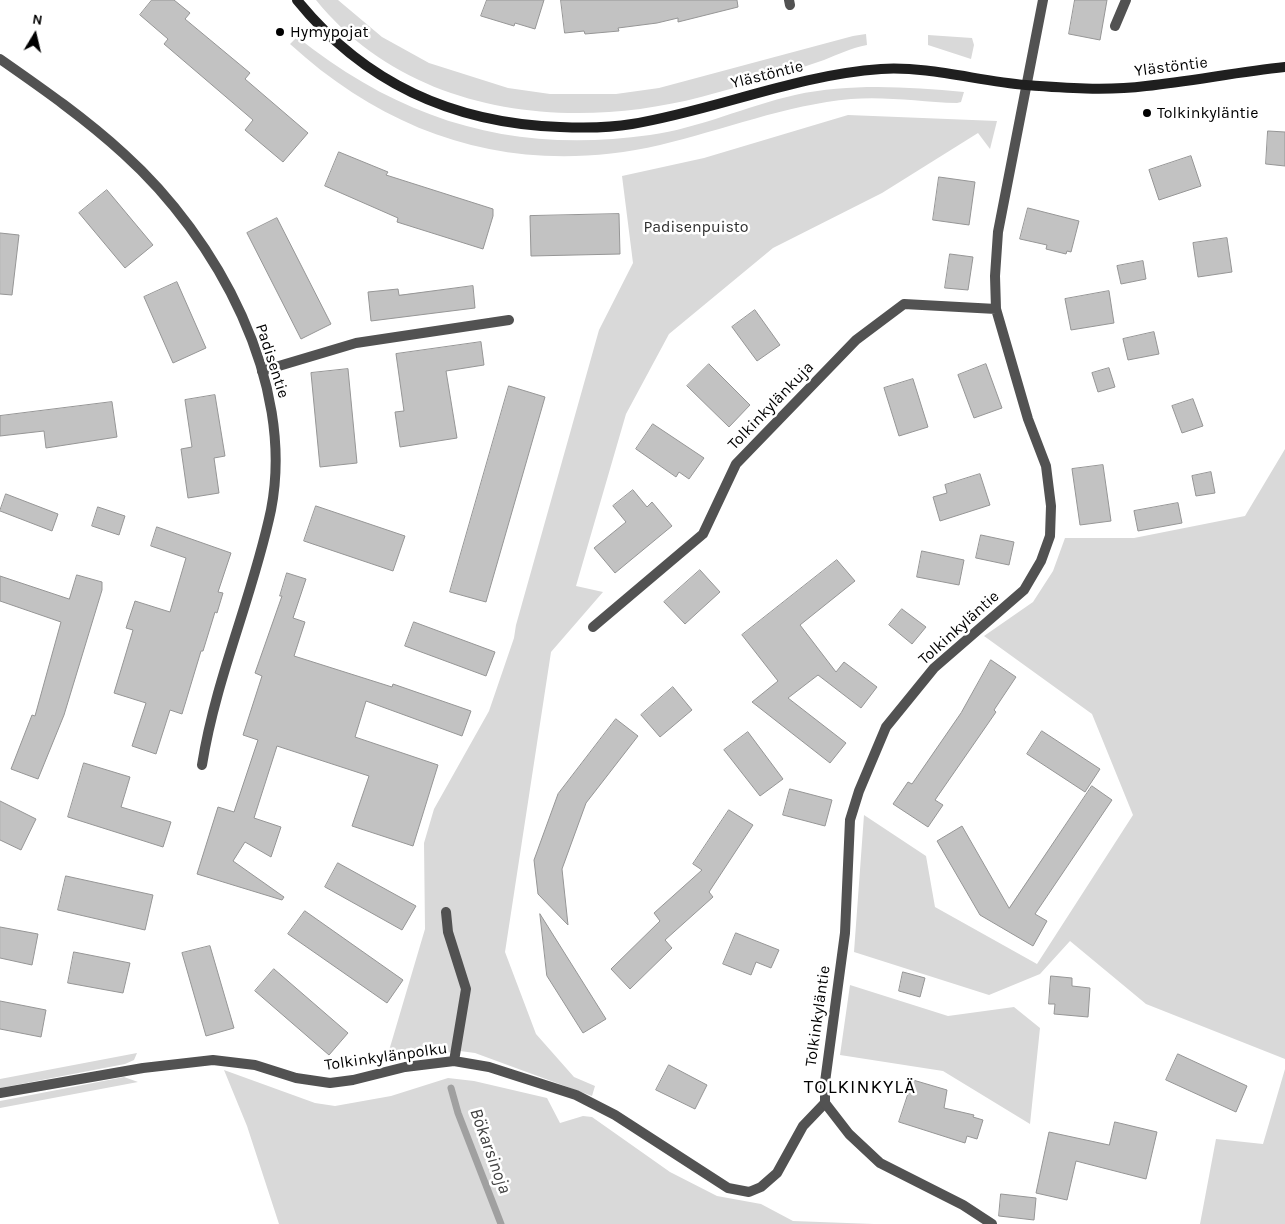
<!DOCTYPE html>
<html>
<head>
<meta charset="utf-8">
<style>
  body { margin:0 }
  #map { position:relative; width:1285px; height:1224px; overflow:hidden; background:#fff; font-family:Karla,sans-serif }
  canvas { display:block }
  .north { position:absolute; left:10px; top:10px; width:50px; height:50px; -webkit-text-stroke:4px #fff; paint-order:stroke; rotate:9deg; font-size:14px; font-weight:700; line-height:20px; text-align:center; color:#000 }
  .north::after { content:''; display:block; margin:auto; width:18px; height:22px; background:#000; clip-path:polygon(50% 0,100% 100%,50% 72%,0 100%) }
</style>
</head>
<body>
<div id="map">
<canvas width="1285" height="1224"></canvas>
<div class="north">N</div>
</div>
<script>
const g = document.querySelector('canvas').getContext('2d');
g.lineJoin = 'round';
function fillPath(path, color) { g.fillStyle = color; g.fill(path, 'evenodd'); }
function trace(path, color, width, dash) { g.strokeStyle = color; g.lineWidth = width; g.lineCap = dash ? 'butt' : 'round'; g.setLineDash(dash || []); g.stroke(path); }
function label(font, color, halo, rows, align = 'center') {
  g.font = font + ' Karla,sans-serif'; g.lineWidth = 5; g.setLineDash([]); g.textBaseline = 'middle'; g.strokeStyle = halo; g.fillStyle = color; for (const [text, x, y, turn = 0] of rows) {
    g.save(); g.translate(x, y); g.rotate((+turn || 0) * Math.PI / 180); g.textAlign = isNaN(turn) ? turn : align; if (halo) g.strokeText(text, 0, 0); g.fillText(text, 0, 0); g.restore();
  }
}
const green = new Path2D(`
  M316,0h22l44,37 47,26 79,25 42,6h66l43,-6 194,-52 13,-2 1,11c-16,3 -28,9 -43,15 -40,14 -82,26 -123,37 -135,35 -293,17 -385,-97z
  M928,35l44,3 2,7 -3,14 -43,-14z
  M297,37c107,85 217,117 353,98 50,-7 96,-29 145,-40 57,-12 112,-8 169,-3l-3,10 -4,1c-35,-1 -71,-7 -106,-4 -65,6 -128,31 -191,46 -140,32 -265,-5 -370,-101z
  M848,115l149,6 -7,28 -12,-16 -96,60 -109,55 -104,86 -43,80 -50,172 27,6 -52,60 -46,300 31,82 38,43 21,9 -3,10 -117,-43 -15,-2 -39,5 -33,-2 37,-125 -1,-86 10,-34 55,-98 25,-73 2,-13 83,-295 34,-67 -11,-87 82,-18z
  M1285,449v610l-139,-55 -76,-63 -30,33 -51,21 -135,-43 10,-137 62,41 9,51 102,57 96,-149 -41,-101 -108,-78 49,-34 20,-31 12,-33h69l111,-22z
  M850,985l98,31 66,-9 26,21 -10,96 -87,-53 -103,-16z
  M137,1053l-3,7 -9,4 -125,24v-9z
  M1285,1069v155h-85l16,-85 47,5z
  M224,1070l91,33 20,3 56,-10 57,-18 26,3 73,17 13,25 23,-7 9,1 78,55 47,24 44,8 32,17 81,3h-595l-32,-98z
  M124,1077l14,5 -138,26v-7z`);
const stream = new Path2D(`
  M451,1088l7,25 43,111`);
const building = new Path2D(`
  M152,0h22l16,13 -5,6 65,54 -5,6 63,54 -25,29 -38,-32 8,-10 -89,-76 4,-5 -28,-24z
  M487,0h57l-9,29 -20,-6 -1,3 -33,-10z
  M561,0h176l1,7 -60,15v-4l-21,5 -39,5 1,3 -34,3 -1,-3 -19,2z
  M1075,0h32l-7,40 -31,-6z
  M1268,131l17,1v34l-19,-2z
  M339,152l49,20 -2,3 107,34v7l-10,33 -86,-27 1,-4 -73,-32z
  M1191,156l10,30 -42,14 -10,-30z
  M939,177l36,5 -6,43 -36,-5z
  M107,190l46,55 -28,23 -46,-55z
  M1028,208l51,13 -8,31 -4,-1 -1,3 -20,-5 1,-4 -27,-6z
  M619,214l1,40 -89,2 -1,-40z
  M277,218l54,106 -30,15 -54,-106z
  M0,233l19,2 -7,60 -12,-1z
  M1227,238l5,34 -34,5 -5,-34z
  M950,254l23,3 -5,33 -23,-2z
  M1143,261l3,18 -25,5 -4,-18z
  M177,282l29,66 -33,15 -29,-66z
  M473,286l2,22 -104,13 -3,-29 30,-3 1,6z
  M1109,291l5,32 -43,7 -6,-31z
  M755,310l25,35 -23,16 -25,-34z
  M1154,332l5,22 -31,6 -5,-21z
  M481,342l3,23 -38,6 11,67 -57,9 -5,-35 9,-1 -8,-57z
  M709,364l41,41 -21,22 -42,-41z
  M986,364l16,44 -28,10 -16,-43z
  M1109,368l6,19 -17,5 -6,-19z
  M348,369l9,94 -37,4 -9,-94z
  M913,379l15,48 -29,9 -15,-48z
  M509,386l36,11 -59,205 -36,-10z
  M215,395l10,61 -11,2 5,35 -31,5 -7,-49 11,-2 -7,-47z
  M1193,399l10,27 -21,7 -10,-27z
  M112,402l5,35 -71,11 -2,-17 -44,5v-20z
  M653,424l51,34 -15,21 -10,-7 -3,5 -40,-28z
  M1103,465l8,56 -31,4 -8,-56z
  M1211,472l4,21 -19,3 -4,-20z
  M980,474l10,31 -50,16 -7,-24 14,-4 -2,-8z
  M633,490l14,17 5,-5 20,24 -57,47 -21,-25 32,-26 -13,-16z
  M6,494l52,20 -6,17 -52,-20z
  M1178,503l4,20 -44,8 -4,-20z
  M316,506l89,30 -12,35 -89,-30z
  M98,507l27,9 -6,19 -27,-9z
  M157,527l74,26 -13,39 5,1 -6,20 -2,-1 -12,39h-2l-19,63 -12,-4 -14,44 -24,-8 14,-43 -32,-10 19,-63 -7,-2 9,-27 35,11 16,-54 -35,-12z
  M981,535l33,7 -5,23 -33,-7z
  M922,551l42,9 -5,25 -42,-8z
  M837,560l18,21 -55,44 36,47 8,-10 33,25 -16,21 -43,-33 -30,23 58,45 -16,20 -78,-61 26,-21 -36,-46z
  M700,570l20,22 -35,32 -21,-22z
  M287,573l19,6 -13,39 12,4 -11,34 98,31 1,-3 78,27 -9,25 -96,-35 -11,36 83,28 -25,81 -61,-20 17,-50 -92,-30 -23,72 27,9 -10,30 -26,-15 -12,19 51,36 -2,3 -85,-26 21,-67 16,5 24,-72 -15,-5 19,-59 -7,-3 27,-77h-2z
  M77,575l25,7v8l-38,125 -26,64 -27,-10 21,-54 3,1 26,-94 -61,-21v-25l69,23z
  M902,609l24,18 -14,17 -23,-19z
  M414,622l81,30 -9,24 -81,-30z
  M991,660l25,17 -22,33 2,2 -61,88 8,5 -15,22 -35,-23 15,-22 4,2 49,-71z
  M673,687l19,23 -32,27 -19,-22z
  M616,719l22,17 -52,67 -24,66 6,56 -30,-31 -4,-34 24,-66z
  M1042,731l58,38 -15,23 -58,-38z
  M748,732l35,47 -23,17 -36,-46z
  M84,763l46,14 -9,30 50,15 -8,25 -95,-30z
  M1092,786l20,14 -77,114 12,7 -14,25 -53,-31 -43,-74 25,-15 47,82z
  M790,789l42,11 -7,26 -42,-11z
  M0,801l36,18 -15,31 -21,-10z
  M729,810l24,15 -44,67 4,5 -48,43 7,8 -42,41 -19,-20 49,-48 -6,-8 48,-43 -9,-6z
  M338,863l78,43 -14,24 -77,-43z
  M66,876l87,19 -8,35 -87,-20z
  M305,911l98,69 -16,23 -99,-69z
  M540,914l66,105 -23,14 -36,-57z
  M0,927l38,7 -6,31 -32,-7z
  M736,933l43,17 -8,18 -15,-6 -5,13 -28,-11z
  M210,946l24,82 -28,8 -24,-83z
  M74,952l56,11 -7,30 -55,-10z
  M274,969l74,64 -19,22 -74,-64z
  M903,972l22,6 -5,19 -21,-6z
  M1051,976l21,2v8l18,2 -2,29 -34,-3 1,-10h-6z
  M0,1001l46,9 -5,27 -41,-8z
  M1178,1054l69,32 -11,26 -70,-32z
  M669,1065l38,20 -12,24 -39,-19z
  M913,1080l34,10 -3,18 30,7 -1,2 10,3 -6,19 -10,-3 -2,7 -66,-21z
  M1115,1122l42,10 -11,47 -70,-18 -9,39 -31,-7 13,-61 60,13z
  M1001,1194l35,4 -2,22 -35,-4z`);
const lane = new Path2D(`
  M789,0l1,5
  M1115,26l11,-26
  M262,371l94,-28 153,-23
  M446,912l2,20 18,57 -12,72
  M0,1093l143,-25 70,-8 42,5 41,13 34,5 23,-3 52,-13 49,-6 35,6 87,28 39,20 113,73 21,4 12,-5 16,-14 26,-47 22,-23`);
const street = new Path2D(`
  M0,59c43,30 86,60 124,95 93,84 172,228 147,356 -18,86 -55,167 -69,255
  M593,627l110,-93 33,-70 120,-124 48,-36 92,5
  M992,1224l-29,-19 -83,-42 -31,-29 -24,-31v-21l20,-149 5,-113 9,-29 27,-64 48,-59 90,-78 17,-29 9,-25 1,-30 -5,-40 -18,-47 -32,-110 -1,-33 3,-44 45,-232`);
const secondary = new Path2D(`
  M297,0c68,84 156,123 263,127 23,1 49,1 72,-3 84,-14 163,-49 249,-55 48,-3 97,12 145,16 38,3 81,6 120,1 46,-5 92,-14 139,-19`);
const markers = [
  [280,32,5,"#000"],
  [1147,113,5,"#000"]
];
const poiNames = [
  ["Hymypojat",290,32],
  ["Tolkinkyläntie",1157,113]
];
const streetNames = [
  ["Ylästöntie",1171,67,-7],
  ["Ylästöntie",767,75,-14],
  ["Padisentie",272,361,72],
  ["Tolkinkylänkuja",771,406,-46],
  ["Tolkinkyläntie",959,628,-42],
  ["Tolkinkyläntie",818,1016,-82],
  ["Tolkinkylänpolku",386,1057,-8]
];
const parkNames = [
  ["Padisenpuisto",696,227]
];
const waterNames = [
  ["Bökarsinoja",490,1151,70]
];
const quarterNames = [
  ["TOLKINKYLÄ",860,1088]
];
fillPath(green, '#d9d9d9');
trace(stream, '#a0a0a0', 7);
fillPath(building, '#c2c2c2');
trace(building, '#969696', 1);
trace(lane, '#525252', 10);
trace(street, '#525252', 10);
trace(secondary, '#1f1f1f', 10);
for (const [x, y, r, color] of markers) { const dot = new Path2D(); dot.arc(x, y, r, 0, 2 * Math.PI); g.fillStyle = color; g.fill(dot); trace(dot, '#fff', 2); }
label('16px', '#000', '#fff', poiNames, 'left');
label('16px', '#000', '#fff', streetNames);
label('16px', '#303030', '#fff', parkNames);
label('italic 18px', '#414141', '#fff', waterNames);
g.letterSpacing = '1px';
label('19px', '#000', '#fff', quarterNames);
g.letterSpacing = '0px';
</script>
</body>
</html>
